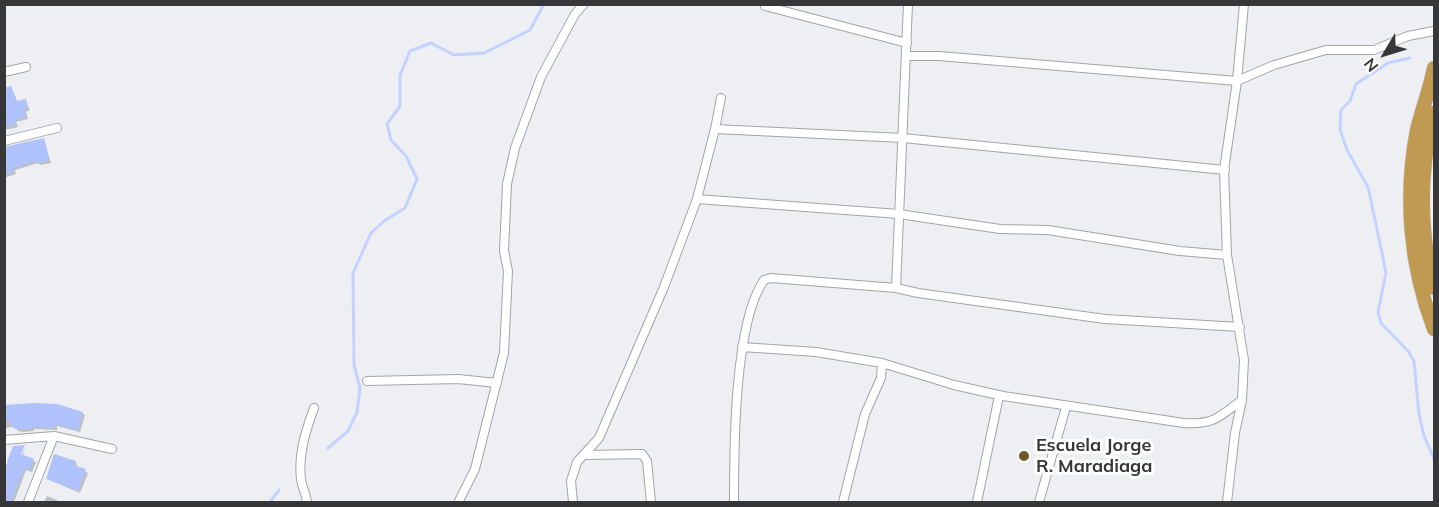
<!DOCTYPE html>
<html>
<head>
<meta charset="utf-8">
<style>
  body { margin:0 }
  #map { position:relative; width:1439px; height:507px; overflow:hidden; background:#eeeff3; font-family:Mulish,sans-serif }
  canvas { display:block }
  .frame { position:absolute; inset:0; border:6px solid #373739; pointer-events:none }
  .north { position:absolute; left:1355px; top:24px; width:60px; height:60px; -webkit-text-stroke:4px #fff; paint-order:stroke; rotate:232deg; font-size:16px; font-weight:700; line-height:24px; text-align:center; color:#373739 }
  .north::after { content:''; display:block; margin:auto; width:21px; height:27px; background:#373739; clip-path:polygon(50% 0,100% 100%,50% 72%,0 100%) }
</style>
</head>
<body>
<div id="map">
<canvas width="1439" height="507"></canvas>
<div class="frame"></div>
<div class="north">N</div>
</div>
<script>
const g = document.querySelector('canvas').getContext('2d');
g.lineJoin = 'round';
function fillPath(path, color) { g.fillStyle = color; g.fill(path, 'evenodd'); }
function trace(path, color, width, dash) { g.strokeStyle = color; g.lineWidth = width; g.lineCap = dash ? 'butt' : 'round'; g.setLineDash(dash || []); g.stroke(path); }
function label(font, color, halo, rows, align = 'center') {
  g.font = font + ' Mulish,sans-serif'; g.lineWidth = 6; g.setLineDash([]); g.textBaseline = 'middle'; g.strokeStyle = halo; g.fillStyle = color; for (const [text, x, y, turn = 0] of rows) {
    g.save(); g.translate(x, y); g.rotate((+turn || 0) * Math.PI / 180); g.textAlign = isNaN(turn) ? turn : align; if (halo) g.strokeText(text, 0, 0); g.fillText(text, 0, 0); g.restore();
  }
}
const shadow = new Path2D(`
  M11,87l7,16 7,-2 5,9 -4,2 2,7 -12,3 2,5 -14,3v-42z
  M43,140l8,23 -11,2 -2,-2 -23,7 1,4 -12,4v-29z
  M4,407l78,6 3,2 -5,17 -23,-6v4l-23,-1v2l-11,1 -5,-1 -2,-4 -12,1z
  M24,446l-7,14 3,1 5,-14 -2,9 13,6 -4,10 -6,-2 -12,32h-10v-31l10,-24z
  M75,462l2,2 -1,3 12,6 -8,20 -33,-14z
  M47,496l14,6h-17z`);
const stream = new Path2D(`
  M1410,58l-22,5 -32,21 -6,17 -9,9 -1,19 7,21 21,37 14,66 4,20 -8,39 3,11 27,28 6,10 5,53 5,22 10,23
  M328,448l20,-17 9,-19 3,-24 -6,-23 -1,-92 18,-40 13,-12 21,-13 12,-29 -11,-23 -15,-16 -4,-16 13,-18v-31l10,-24 21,-8 23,12 30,-2 46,-23 14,-26
  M270,502l9,-12`);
const building = new Path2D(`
  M11,86l6,15 9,-2 2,9 -4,1 2,8 -11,3 1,4 -10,3 -2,-10 3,-1 -3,-10v-18z
  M44,138l6,22 -14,4v-3l-23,7 1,4 -10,2v-27z
  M34,403l23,1 26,8 -5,19 -23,-7v4l-23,-1v2h-18v-4h-4l-1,-5h-5v-15z
  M25,445l-4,9 13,5 -5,12 -5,-2 -13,33h-7v-29l4,-10 -1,-1 6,-16z
  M54,454l22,7 -2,4 12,4 -8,22 -32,-12z`);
const minor = new Path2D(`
  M765,6l142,37
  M907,56h32l298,25 37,-16 52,-15h48l34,-14 26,-5
  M4,72l22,-5
  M715,129l188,9 322,32
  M4,141l53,-13
  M697,199l202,15 101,15 48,1 132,21 47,4
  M896,288l12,-284
  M742,347l74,5 66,11 72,22 49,11 181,27c30,2 35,-6 58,-23
  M367,381l91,-2 39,4
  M4,440l50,-4 58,13
  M585,455l57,-1 5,7 4,41
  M459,501l16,-32 29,-116 4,-82 -4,-20 3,-67 8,-36 26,-71 34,-63 9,-10
  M28,502l26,-66
  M307,502c-1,-8 -5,-15 -6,-23 -3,-25 5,-49 13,-71
  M573,502l-2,-21 6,-19 22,-24 65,-151 33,-88 18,-70 6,-31
  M734,502c0,-54 0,-179 30,-222l7,-2 125,10 22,5 187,26 135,8
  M843,502l22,-88 16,-36 1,-15
  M977,502l22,-106
  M1039,502l27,-95
  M1227,502l8,-69 7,-33 2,-40 -17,-105 -3,-85 13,-89 7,-77`);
const trunk = new Path2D(`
  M1434,68c-4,21 -12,41 -17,62 -13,67 -7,136 17,199
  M1434,113c-15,57 -15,118 0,175`);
const markers = [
  [1024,456,6,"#6f5527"]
];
const poiNames = [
  ["Escuela Jorge",1036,446],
  ["R. Maradiaga",1036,467]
];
fillPath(shadow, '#0003');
trace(stream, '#c3d2fe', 3);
fillPath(building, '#afc2fc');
trace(minor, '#a3a4a7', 10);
trace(trunk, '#cbcbcc', 15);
trace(minor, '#fff', 8);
trace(trunk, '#c09a53', 14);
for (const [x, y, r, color] of markers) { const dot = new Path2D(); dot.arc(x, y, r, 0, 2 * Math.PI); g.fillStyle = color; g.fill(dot); trace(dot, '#fff', 2); }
label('bold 18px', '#373739', '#fff', poiNames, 'left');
</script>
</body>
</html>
